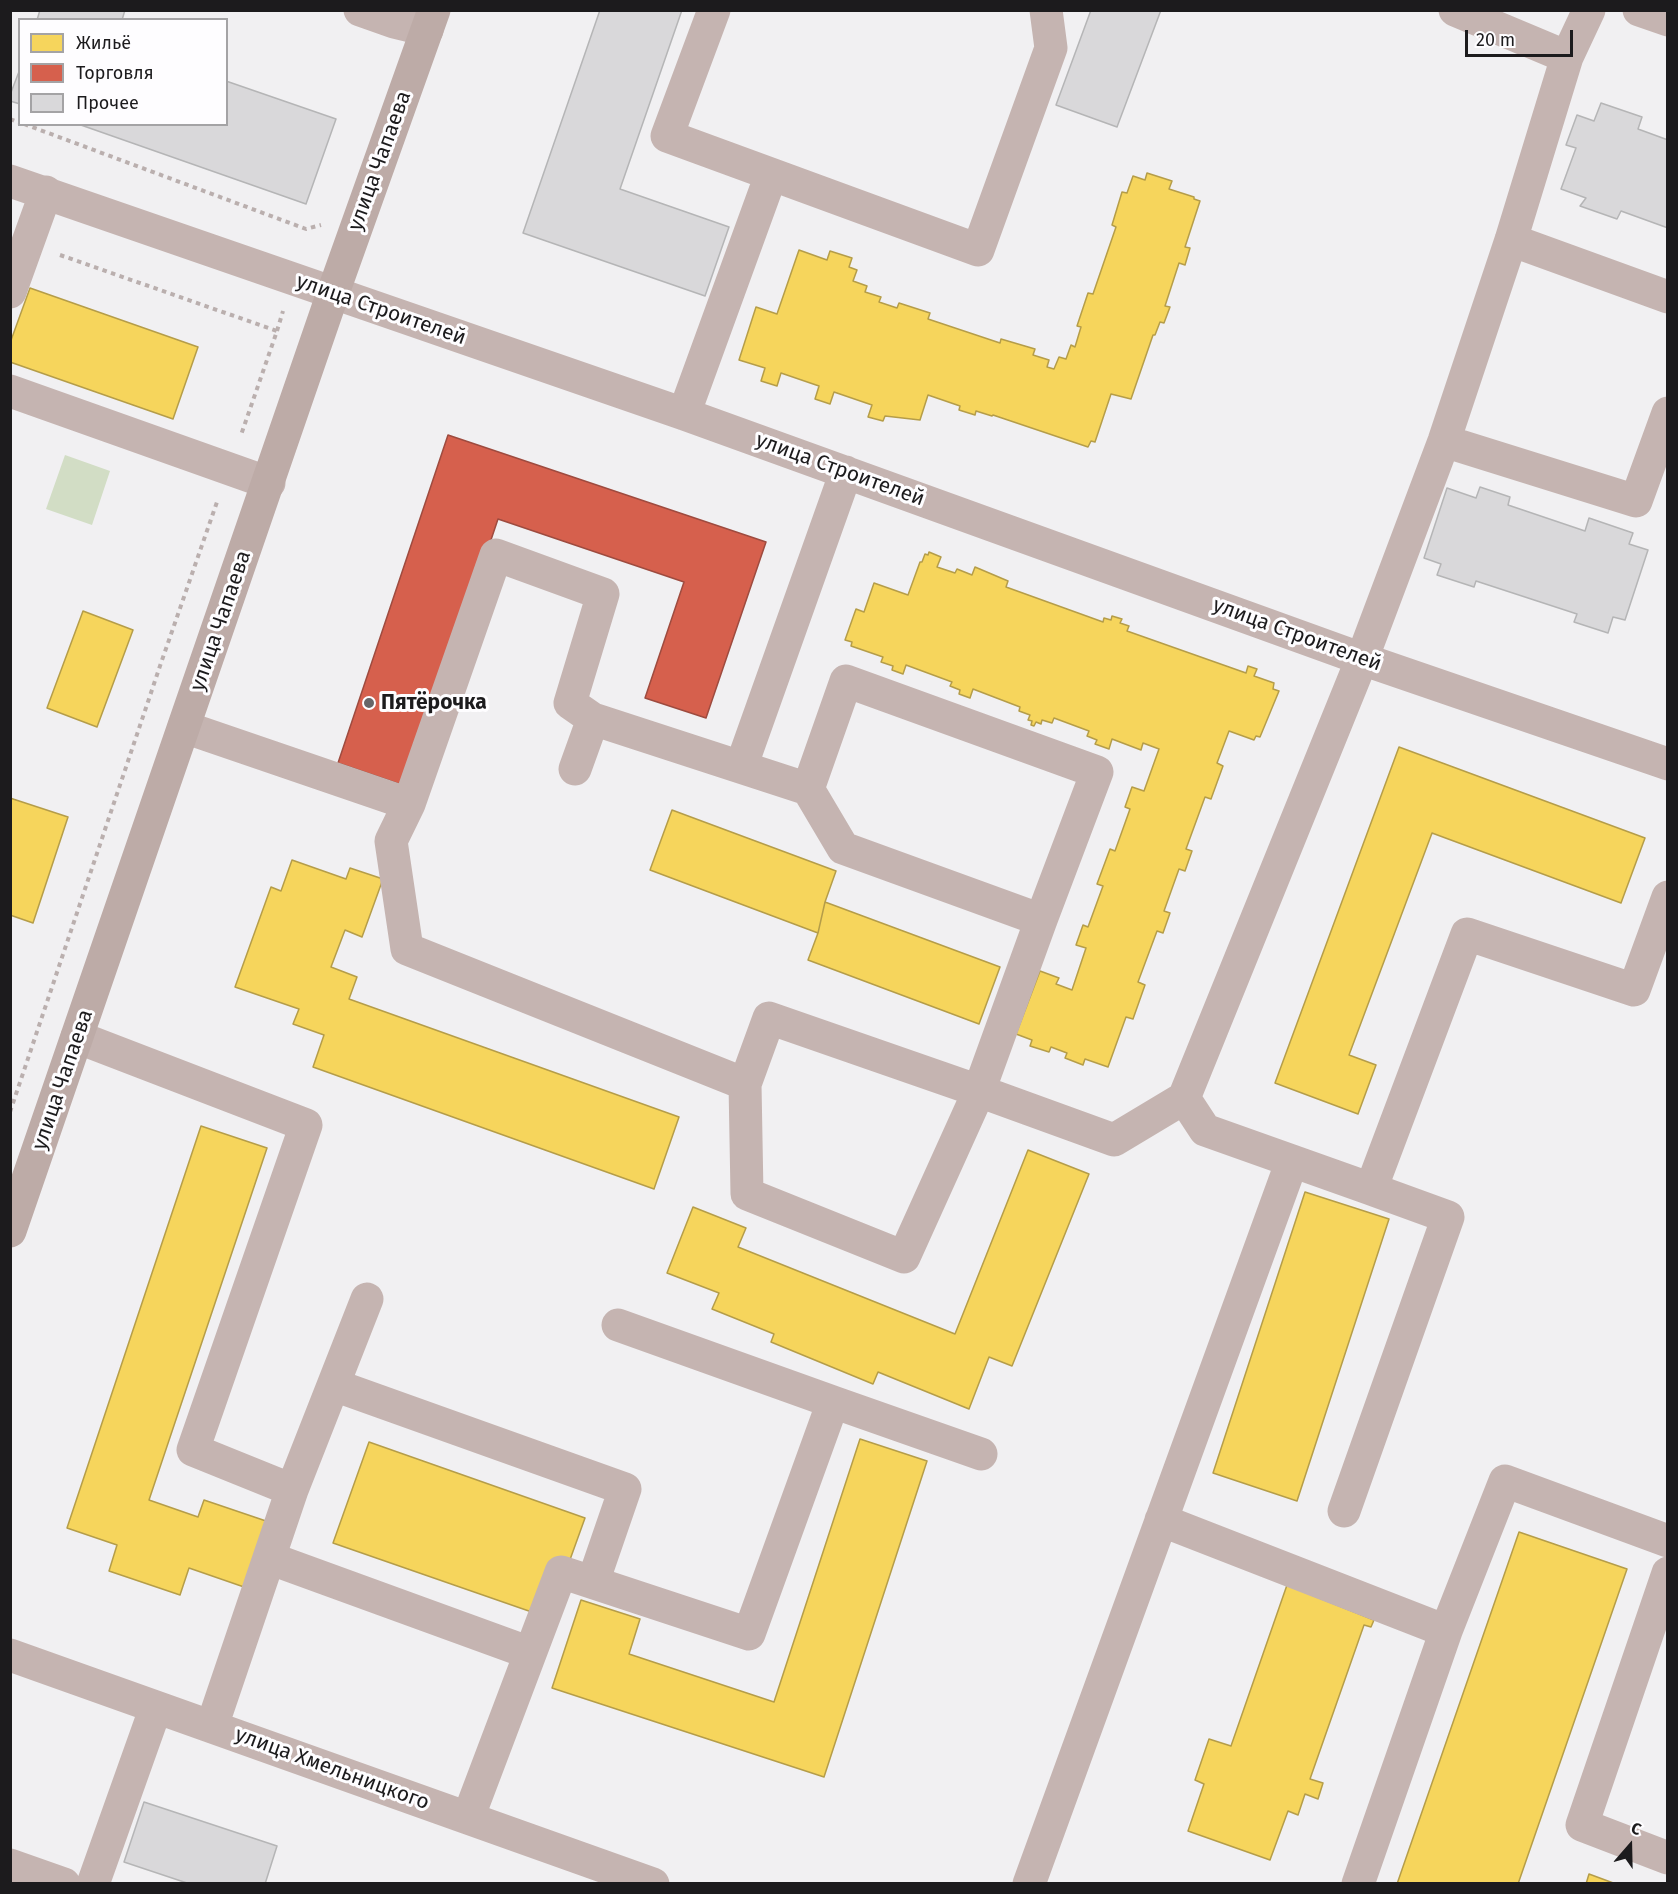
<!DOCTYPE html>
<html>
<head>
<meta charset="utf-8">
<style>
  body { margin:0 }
  #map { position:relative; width:1678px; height:1894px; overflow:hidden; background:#f1f0f2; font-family:"Fira Sans",sans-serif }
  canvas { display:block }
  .frame { position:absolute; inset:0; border:12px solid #1c1b1d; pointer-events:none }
  .legend { position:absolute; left:18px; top:18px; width:210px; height:108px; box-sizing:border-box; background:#fefdff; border:2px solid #a4a3a5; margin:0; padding:8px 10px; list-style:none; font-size:18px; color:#1c1b1d }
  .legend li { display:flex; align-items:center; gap:12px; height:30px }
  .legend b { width:30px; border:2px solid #a4a3a5 }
  .north { position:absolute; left:1600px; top:1816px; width:60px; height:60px; -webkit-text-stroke:4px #fefdff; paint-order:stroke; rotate:20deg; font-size:16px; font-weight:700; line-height:24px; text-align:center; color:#1c1b1d }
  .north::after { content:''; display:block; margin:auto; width:21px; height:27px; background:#1c1b1d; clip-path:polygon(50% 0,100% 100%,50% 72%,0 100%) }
  .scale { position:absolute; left:1465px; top:30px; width:108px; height:27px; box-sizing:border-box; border:3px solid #1c1b1d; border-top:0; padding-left:8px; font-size:18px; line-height:21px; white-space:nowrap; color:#1c1b1d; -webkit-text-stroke:4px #fefdff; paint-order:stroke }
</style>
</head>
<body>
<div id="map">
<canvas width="1678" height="1894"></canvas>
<div class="frame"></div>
<ul class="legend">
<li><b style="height:16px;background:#f6d55c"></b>Жильё</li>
<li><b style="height:16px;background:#d6604d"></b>Торговля</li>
<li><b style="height:16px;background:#d9d8da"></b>Прочее</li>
</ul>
<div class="north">С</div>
<div class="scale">20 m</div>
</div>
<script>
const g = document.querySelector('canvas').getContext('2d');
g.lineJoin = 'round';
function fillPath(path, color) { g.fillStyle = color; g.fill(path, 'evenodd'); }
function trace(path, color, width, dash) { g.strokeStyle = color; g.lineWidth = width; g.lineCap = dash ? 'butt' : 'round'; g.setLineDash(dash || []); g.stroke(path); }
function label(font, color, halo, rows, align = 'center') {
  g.font = font + ' "Fira Sans",sans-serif'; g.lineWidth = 6; g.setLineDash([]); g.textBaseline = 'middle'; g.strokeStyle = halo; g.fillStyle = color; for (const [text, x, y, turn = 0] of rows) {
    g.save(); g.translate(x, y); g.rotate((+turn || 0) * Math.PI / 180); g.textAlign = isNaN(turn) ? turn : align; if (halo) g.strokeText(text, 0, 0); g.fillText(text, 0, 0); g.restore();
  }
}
const green = new Path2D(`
  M65,455l45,16 -18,54 -46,-16z`);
const homes = new Path2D(`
  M1147,173l25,8 -3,8 25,8v2l6,2 -15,46 5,1 -5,17 -6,-2 -14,43 5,1 -6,16 -4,-1 -5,13h-2l-22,64 -20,-5 -16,48 -4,-1 -3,6 -95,-32 -1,1 -16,-5 -1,4 -16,-5 1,-4 -32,-11 -8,25 -35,-4 -2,5 -15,-4 4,-12 -38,-13 -4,12 -15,-5 4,-13 -38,-13 -4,13 -16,-5 4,-13 -26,-8 17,-53 21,7 22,-64 28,10 3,-9 22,7 -3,9 8,3 -4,11 14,5 -2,6 16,5 -2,5 18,6 2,-5 31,10 -2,6 72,24 1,-4 34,10 -2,6 16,5 -2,7 7,2 5,-12 7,2 5,-14 4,2 6,-20 -4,-1 11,-33 5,1 23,-67 -4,-2 10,-33 5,1 6,-17 12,4z
  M30,288l168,59 -25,72 -163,-57v-19z
  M929,552l12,5 -4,10 18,6 2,-4 15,6 3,-8 33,14 -2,6 97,35 1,-4 7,2 1,-4 10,3 -2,4 9,3 -2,5 119,42 2,-7 9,3 -3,7 20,7 -1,6 6,2 -19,46 -4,-1 -2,4 -25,-9 -12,32 6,3 -12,33 -6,-2 -19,52 6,2 -7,20 -6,-2 -15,42 6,2 -7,20 -6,-2 -19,51 7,3 -12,34 -7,-2 -18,50 -23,-8 -2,6 -18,-7 2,-5 -16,-6 -2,5 -19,-6 2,-6 -16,-6 24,-63 19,7 -3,6 16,6 14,-42 -10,-3 7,-20 5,2 15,-41 -6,-2 13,-35 5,2 15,-42 -5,-2 7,-20 12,4 15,-42 -16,-6 -2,7 -29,-11 -3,10 -14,-5 2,-4 -10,-4 2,-5 -35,-13 -2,5 -10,-3 -1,4 -5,-2 -2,4 -3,-1 1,-4 -4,-1 2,-5 -11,-4 1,-4 -47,-18 -3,9 -11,-4 1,-4 -10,-4 2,-4 -46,-17 -3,9 -11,-4 1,-4 -12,-4 2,-5 -32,-11 1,-4 -7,-2 11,-31 8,3 10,-29 34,12 12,-33h2l3,-8 3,1z
  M83,611l50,19 -36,97 -50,-19z
  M1399,747l246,91 -24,65 -189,-70 -83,222 27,10 -18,49 -83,-31z
  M10,798l58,19 -35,106 -23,-8z
  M672,810l164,61 -11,31 -7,31 -168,-63z
  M292,860l54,19 4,-11 33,11 -21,58 -17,-7 -14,37 26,10 -8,22 330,118 -25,72 -341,-122 11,-32 -31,-11 6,-15 -64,-22 36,-100 10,4z
  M825,902l175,65 -21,57 -171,-64 10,-27z
  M201,1126l66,22 -118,352 49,17 6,-17 62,21 -22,66 -55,-19 -9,27 -71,-24 8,-26 -50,-17z
  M1028,1150l61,24 -77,192 -23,-9 -20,52 -91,-37 -5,12 -102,-42 3,-8 -62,-25 7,-16 -52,-20 26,-66 53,21 -8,19 217,87z
  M1305,1192l84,27 -92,282 -84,-28z
  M860,1439l67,22 -103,316 -272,-89 29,-88 59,19 -11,35 145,48z
  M369,1442l216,76 -36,100 -216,-75z
  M1519,1532l108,37 -109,315h-121z
  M1287,1585l87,35 -3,7 -7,-2 -54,154 13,4 -5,16 -13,-5 -7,21 -10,-4 -18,49 -82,-29 16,-47 -9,-4 14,-41 22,7z
  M1589,1874l27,10h-30z`);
const shops = new Path2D(`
  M448,435l318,107 -60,176 -61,-20 39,-116 -186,-63 -90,268 -70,-24z`);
const building = new Path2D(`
  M40,10h85l-3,10h-85z
  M600,10h82l-62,179 109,38 -24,69 -182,-63z
  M1091,10h70l-44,117 -61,-22z
  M20,69v35l-10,-3v-6z
  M226,81l110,38 -30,85 -228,-80h148z
  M1601,103l41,14 -4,12 30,11v88l-47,-17 -4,8 -37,-13 6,-8 -25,-9 15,-41 -10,-3 11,-30 17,6z
  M1480,487l30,10 -2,8 77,26 4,-13 44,15 -4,11 19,6 -23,70 -12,-3 -5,16 -34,-11 3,-8 -101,-33 -2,6 -37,-12 4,-11 -17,-6 23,-70 29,10z
  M144,1802l133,44 -12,38h-75l-66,-22z`);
const path = new Path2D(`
  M10,119l10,4
  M24,124l282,105 15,-4
  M60,255l217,76 -36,104
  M277,331l6,-20
  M10,1112l151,-449 56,-161`);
const minor = new Path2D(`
  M360,10l34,12 33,8
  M714,10l-47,126 311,114 73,-202 -5,-38
  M1455,10l112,47
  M1639,10l29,10
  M10,181l674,233 678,245 306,105
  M1511,240l157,57
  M10,292l36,-100
  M10,391l259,92
  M684,414l87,-239
  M1444,441l192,60 32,-88
  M184,727l225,77 87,-249 107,39 -33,109 23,16 215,70 38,-108 251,91 -56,148 -62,171 135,49 70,-42 178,-439 82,-218 67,-201 56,-183 22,-47
  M741,767l105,-295
  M575,769l18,-50
  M808,789l35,59 198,72
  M409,804l-18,37 16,108 338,135 2,110 157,63 75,-166 -210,-73 -24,66
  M77,1037l229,88 -113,325 99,40 -80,236
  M1184,1098l21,32 166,59 96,-255 167,56 34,-93
  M618,1325l215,77
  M334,1385l291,104 -32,93
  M292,1490l75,-191
  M1344,1511l104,-294 -77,-28
  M1161,1520l285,111 59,-150 163,60
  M269,1558l261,95
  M1668,1573l-86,252 86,33
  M10,1655l643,229
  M468,1818l93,-246 188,62 84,-232 148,52
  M10,1865l54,19
  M93,1884l63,-177
  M1029,1884l263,-723
  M1358,1884l88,-253`);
const major = new Path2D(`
  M10,1231l323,-938 101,-283`);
const markers = [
  [369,703,6,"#676668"]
];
const streetNames = [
  ["улица Чапаева",380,161,-70],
  ["улица Строителей",381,310,19],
  ["улица Строителей",840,470,20],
  ["улица Чапаева",221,621,-71],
  ["улица Строителей",1297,635,20],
  ["улица Чапаева",63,1080,-71],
  ["улица Хмельницкого",332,1769,20]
];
const poiNames = [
  ["Пятёрочка",381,703]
];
fillPath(green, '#d2ddc5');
fillPath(homes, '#f6d55c');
trace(homes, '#b59d49', 1.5);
fillPath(shops, '#d6604d');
trace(shops, '#9e4b3f', 1.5);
fillPath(building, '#d9d8da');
trace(building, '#b5b5b6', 1.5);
trace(path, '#baafae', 4, [4.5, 4.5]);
trace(minor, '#c5b4b1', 33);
trace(major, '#bdaba7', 33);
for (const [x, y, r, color] of markers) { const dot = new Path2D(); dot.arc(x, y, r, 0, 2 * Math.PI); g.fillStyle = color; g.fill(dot); trace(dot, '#fefdff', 2); }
label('21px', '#1c1b1d', '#fefdff', streetNames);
label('bold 21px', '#1c1b1d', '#fefdff', poiNames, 'left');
</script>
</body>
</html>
